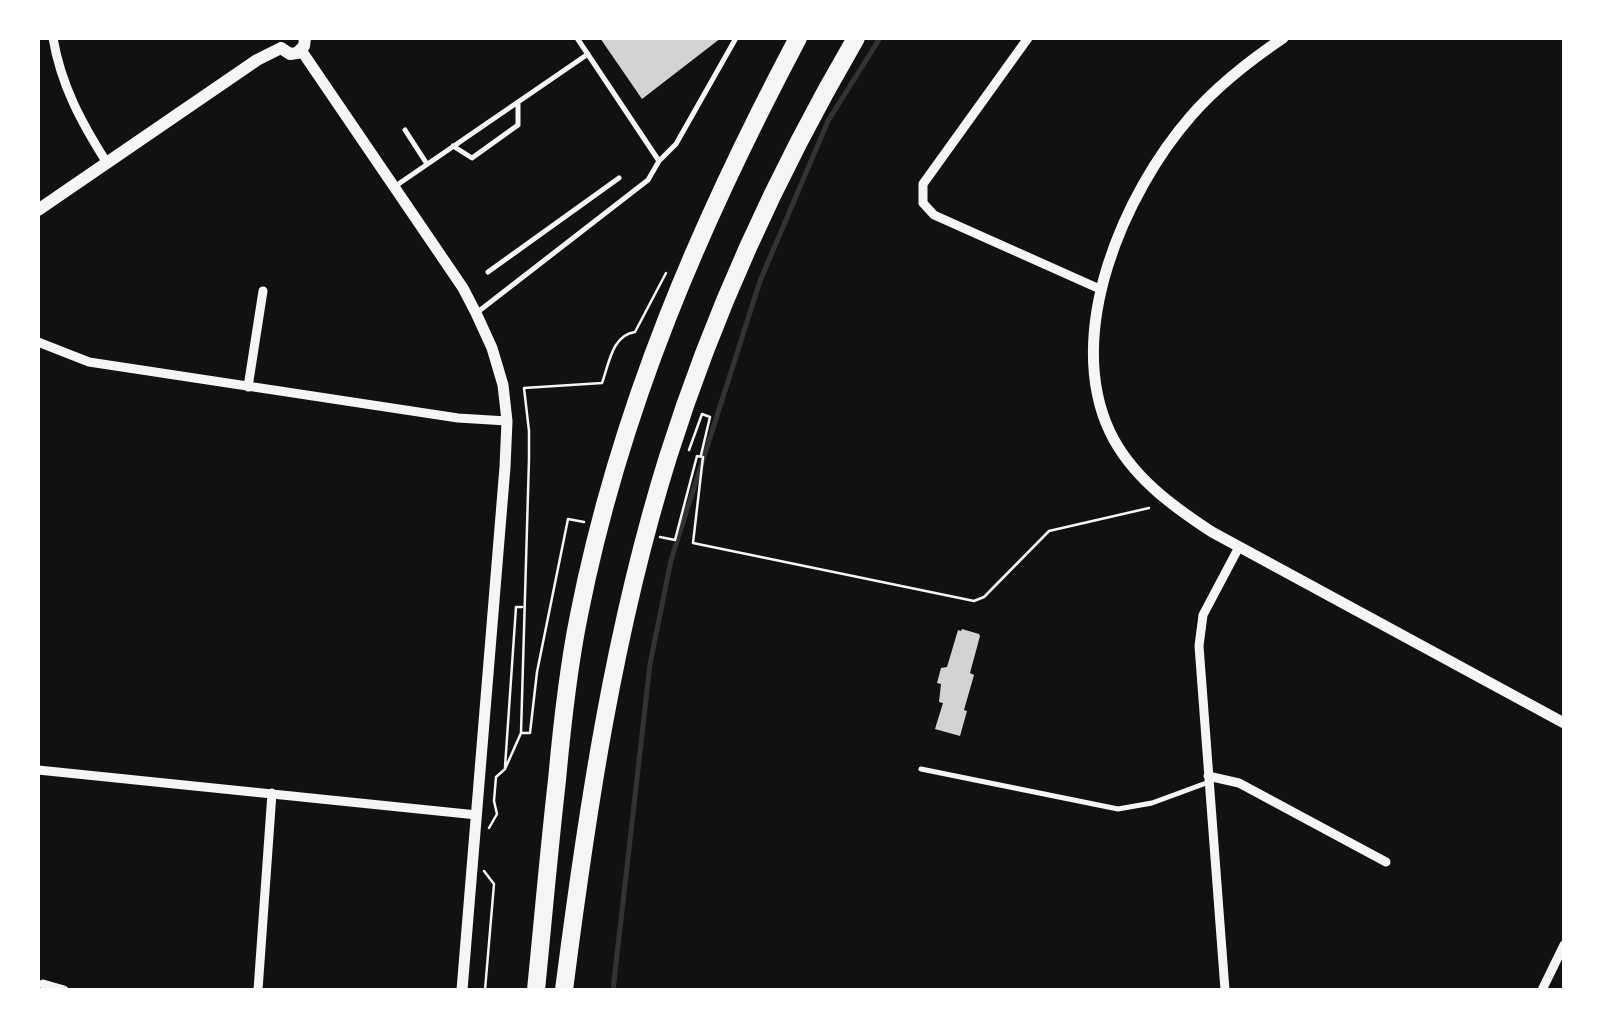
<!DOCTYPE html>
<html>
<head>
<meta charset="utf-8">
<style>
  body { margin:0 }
  #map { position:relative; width:1602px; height:1028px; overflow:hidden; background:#111; font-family:Barlow,sans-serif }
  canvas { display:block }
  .frame { position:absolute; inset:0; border:40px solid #fff; pointer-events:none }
</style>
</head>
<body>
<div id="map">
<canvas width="1602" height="1028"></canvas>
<div class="frame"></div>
</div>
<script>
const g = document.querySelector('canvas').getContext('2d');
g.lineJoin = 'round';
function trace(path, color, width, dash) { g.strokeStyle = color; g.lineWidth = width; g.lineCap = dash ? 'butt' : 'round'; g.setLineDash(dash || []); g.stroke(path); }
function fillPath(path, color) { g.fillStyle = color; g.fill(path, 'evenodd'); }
const stream = new Path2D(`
  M613,990l37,-326 21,-104 89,-279 68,-160 52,-83`);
const building = new Path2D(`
  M600,38h121l-79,61z
  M962,629l17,5 1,2 -10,37 4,2 -10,35 3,1 -7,25 -25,-7 8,-26 -4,-1 2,-18 -4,-1 4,-15 6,-1 11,-37 3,1z`);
const path = new Path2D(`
  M689,450l13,-36 8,3 -9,38
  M584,522l-16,-3 -31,153 -7,61h-9l8,-274v-28l-5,-43 78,-5c7,-19 10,-48 33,-51l31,-59
  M660,537l15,3 22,-84 6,1 -10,86 281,58 10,-4 65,-66 100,-23
  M505,767l11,-160h6
  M489,828l8,-14 -3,-13 2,-24 9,-8 16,-36
  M484,871l10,13 -9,106`);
const service = new Path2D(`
  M405,130l22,34
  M453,146l19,12 46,-33v-23
  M659,161l17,-17 60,-106
  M397,185l191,-131
  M488,272l131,-94
  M479,311l169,-131 11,-19 -82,-123
  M921,769l197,40 34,-6 57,-21`);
const minor = new Path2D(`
  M53,38c8,47 28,84 54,125
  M1028,38l-105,146v19l11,12 168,75
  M38,342l51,20 369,56 49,3
  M248,387l15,-96
  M38,770l439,45
  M1208,776l31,7 147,79
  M43,984l21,6
  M258,990l14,-197
  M1225,990l-26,-344 4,-31 36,-68
  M1542,990l22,-45`);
const tertiary = new Path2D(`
  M1283,38c-34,23 -65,47 -92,78 -67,77 -128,217 -81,316 21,44 62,74 102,100l352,191
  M301,50l162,238 13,25 16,35 11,37 4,36 -2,46 -43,523`);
const secondary = new Path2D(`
  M281,48l9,6 7,-1 7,-7 1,-8
  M38,210l219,-150 24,-12`);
const motorway = new Path2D(`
  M536,990c7,-70 13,-140 21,-210 5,-55 11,-111 22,-165 41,-207 121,-392 219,-577
  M564,990c23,-179 50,-360 104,-533 46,-146 111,-287 188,-419`);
trace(stream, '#333', 5);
fillPath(building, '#d3d3d3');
trace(path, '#f5f5f5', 2.5);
trace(service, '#f5f5f5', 5);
trace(minor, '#f5f5f5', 9);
trace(tertiary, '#f5f5f5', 11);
trace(secondary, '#f5f5f5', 12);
trace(motorway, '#f5f5f5', 18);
</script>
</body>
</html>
